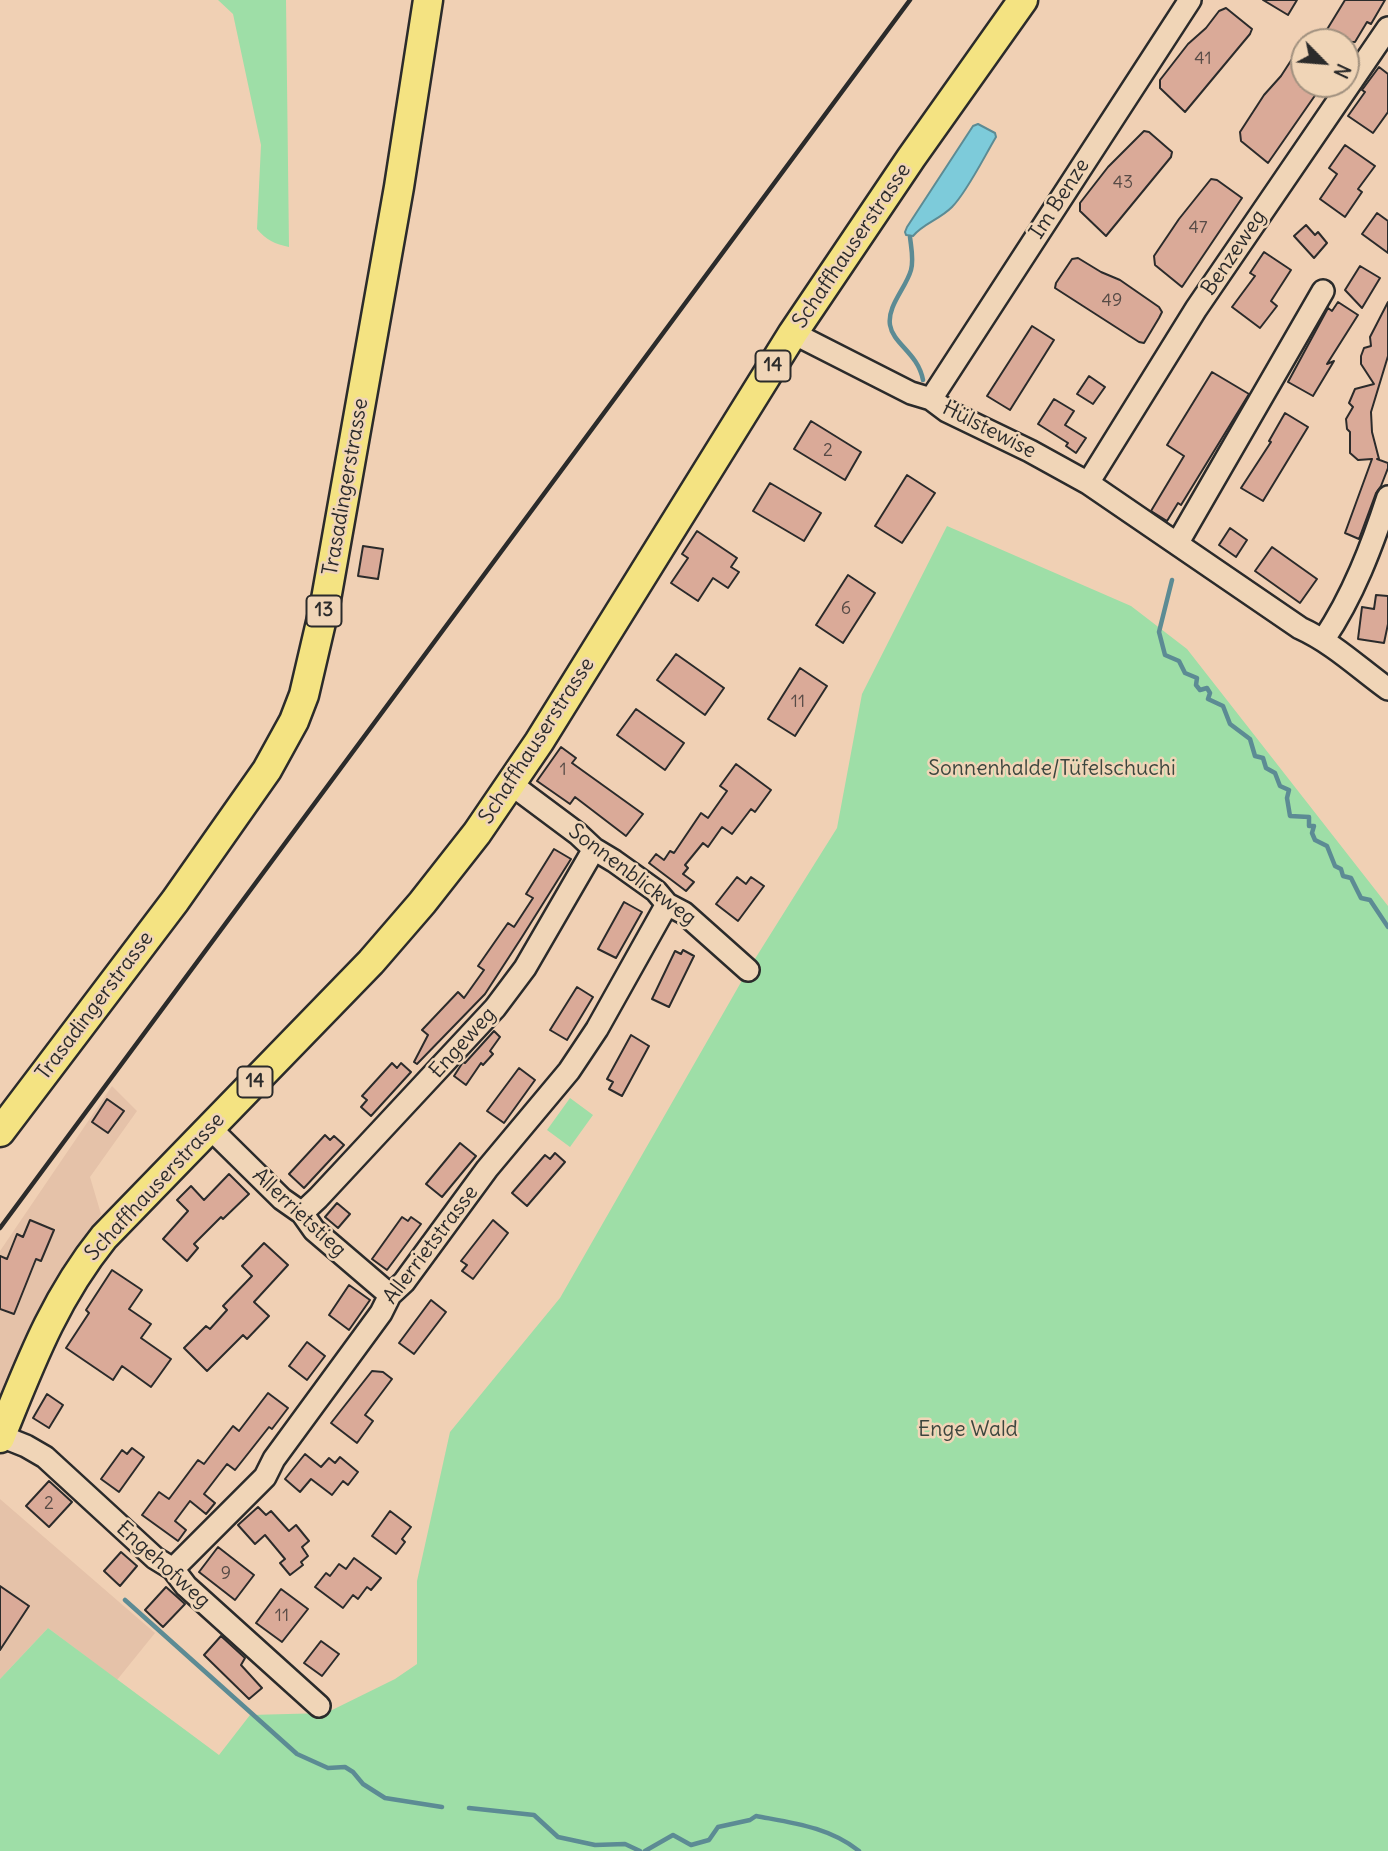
<!DOCTYPE html>
<html>
<head>
<meta charset="utf-8">
<style>
  body { margin:0 }
  #map { position:relative; width:1388px; height:1851px; overflow:hidden; background:#f0d0b4; font-family:Delius,sans-serif }
  canvas { display:block }
  .north { position:absolute; left:1290px; top:28px; width:70px; height:70px; box-sizing:border-box; background:#f0d5b7; border:2px solid #a1917f; border-radius:50%; rotate:115deg; font-size:19px; font-weight:700; line-height:28px; text-align:center; color:#2b2b2b }
  .north::after { content:''; display:block; margin:auto; width:24px; height:32px; background:#2b2b2b; clip-path:polygon(50% 0,100% 100%,50% 72%,0 100%) }
</style>
</head>
<body>
<div id="map">
<canvas width="1388" height="1851"></canvas>
<div class="north">N</div>
</div>
<script>
const g = document.querySelector('canvas').getContext('2d');
g.lineJoin = 'round';
function fillPath(path, color) { g.fillStyle = color; g.fill(path, 'evenodd'); }
function trace(path, color, width, dash) { g.strokeStyle = color; g.lineWidth = width; g.lineCap = dash ? 'butt' : 'round'; g.setLineDash(dash || []); g.stroke(path); }
function label(font, color, halo, rows, align = 'center') {
  g.font = font + ' Delius,sans-serif'; g.lineWidth = 5; g.setLineDash([]); g.textBaseline = 'middle'; g.strokeStyle = halo; g.fillStyle = color; for (const [text, x, y, turn = 0] of rows) {
    g.save(); g.translate(x, y); g.rotate((+turn || 0) * Math.PI / 180); g.textAlign = isNaN(turn) ? turn : align; if (halo) g.strokeText(text, 0, 0); g.fillText(text, 0, 0); g.restore();
  }
}
const built = new Path2D(`
  M112,1086l25,25 -47,66 11,37 -75,129 -26,62v-154z
  M0,1499l155,134 -38,47 -69,-52 -48,51z`);
const green = new Path2D(`
  M218,0h68l3,247c-14,-3 -23,-7 -32,-18l4,-84 -28,-131z
  M947,526l184,80 56,43 201,257v945h-1388v-172l48,-51 171,127 31,-40 76,-2 69,-34 22,-15v-83l33,-149 110,-134 188,-328 89,-142 25,-134z
  M570,1098l23,17 -23,32 -23,-17z`);
const water = new Path2D(`
  M978,124l17,9 1,4c-12,20 -29,55 -44,70 -13,13 -28,16 -39,29l-7,-1 -1,-3 2,-5 66,-101z`);
const stream = new Path2D(`
  M910,237c1,10 4,22 1,33 -5,18 -24,36 -21,55 3,19 28,28 33,55
  M1172,580l-13,52 6,23 14,6 6,12 12,5 -1,7 4,5 7,-2 3,5 -2,6 15,7 7,18 20,15 5,17 8,2 3,10 9,5 5,13 9,4 -2,8 3,18 19,1v9h5l-2,7 3,7 12,6 8,20 6,3 2,7 8,2 10,20 9,2 18,27
  M125,1600l172,154 31,14 17,-1 8,5 10,12 22,14 57,9
  M469,1808l65,7 24,22 37,8 30,-1 15,7
  M645,1851l28,-16 18,10 18,-5 9,-13 32,-7 6,-4c37,7 73,11 103,35`);
const building = new Path2D(`
  M1263,0h34l-9,15z
  M1345,0h40l-14,24 -4,-2 -12,20h-22l-10,-6z
  M1226,8l26,21 -2,5 -65,78 -25,-24v-8l28,-36 18,-16 13,-17z
  M1304,52v32h19l-55,79 -27,-22 -1,-9 24,-37 17,-19 11,-17z
  M1379,67l9,7v38l-15,21 -25,-17 17,-24 -3,-2z
  M1144,131l5,1 23,20 -1,5 -65,79 -26,-25v-8l28,-36z
  M1345,145l30,21 -17,23 4,3 -17,25 -25,-18 17,-25 -8,-6z
  M1211,179l6,1 25,18 -60,89 -27,-22 -1,-9 25,-37z
  M1377,213l11,8v32l-26,-19z
  M1306,225l9,10 3,-3 9,11 -13,15 -20,-22z
  M1264,252l27,18 -20,31 6,5 -17,22 -28,-21 23,-31 -5,-3z
  M1078,258l23,14 19,8 39,27 3,5 -3,6 -15,25 -5,-1 -84,-54 1,-5 16,-24z
  M1360,266l20,12 -18,30 -17,-18z
  M1338,302l20,13 -31,49 7,-3 -21,35 -25,-14 40,-74 4,3z
  M1388,302v54l-17,56 1,20 7,27h-2l11,4v5l-7,18 -5,7 -17,46 -14,-6 27,-74 -14,1 -8,-7v-21l-3,-3 -1,-10 7,-12 -4,-4 6,-14 19,-5 -13,-20v-8l3,-8 7,-2 -1,-9z
  M1032,326l22,14 -44,70 -23,-14z
  M1212,372l37,22 -68,111 -3,-2 -11,18 -16,-10 33,-55 -17,-11z
  M1089,376l16,11 -12,17 -16,-10z
  M1054,399l20,12 -9,14 21,13 -10,15 -10,-7 2,-3 -30,-19z
  M1285,413l23,14 -45,74 -22,-13 30,-46 -2,-1z
  M811,421l50,31 -16,28 -51,-31z
  M907,475l28,18 -33,50 -27,-17z
  M770,483l51,30 -17,28 -51,-30z
  M1230,528l17,12 -11,17 -17,-12z
  M697,531l40,27 -6,9 8,5 -11,16 -15,-10 -15,23 -27,-18 17,-25 -6,-4z
  M363,546l20,3 -5,30 -20,-3z
  M1272,547l45,32 -17,24 -45,-32z
  M848,575l27,18 -32,50 -27,-18z
  M1376,595l12,1v28l-4,19 -26,-4 4,-32 12,2z
  M676,654l48,34 -19,27 -48,-35z
  M800,668l27,18 -32,50 -27,-17z
  M636,709l48,34 -19,27 -48,-35z
  M561,747l15,11 -4,5 71,51 -17,22 -51,-39 -5,7 -33,-23z
  M736,764l35,26 -16,22 -4,-3 -19,25 -10,-7 -14,20 -5,-4 -18,22 3,3 -5,6 11,8 -8,9 -37,-28 7,-9 8,6 6,-9 4,2 27,-40 7,5 19,-27 -7,-5z
  M554,849l17,10 -49,78 -37,57 -68,70 -3,-2 14,-27 -6,-5 36,-38 6,6 20,-28 -6,-4 30,-43 6,4 19,-29 -7,-4z
  M737,877l9,7 5,-7 13,9 -26,35 -22,-17z
  M624,902l18,10 -26,46 -18,-9z
  M683,950l11,6 -25,51 -17,-8 23,-48 6,3z
  M577,987l16,10 -26,43 -17,-10z
  M494,1031l6,6 -10,14 3,3 -10,11 -2,-2 -15,22 -12,-9 9,-14 2,1z
  M631,1035l18,11 -27,50 -13,-7 4,-7 -6,-3z
  M392,1063l5,5 4,-5 10,9 -40,44 -10,-9 6,-7 -5,-4z
  M519,1068l16,12 -31,43 -17,-12z
  M107,1099l17,12 -16,22 -16,-11z
  M325,1135l5,5 4,-4 10,9 -40,43 -15,-14z
  M460,1143l16,13 -34,41 -16,-13z
  M555,1153l10,9 -38,44 -15,-13 33,-38 5,4z
  M229,1174l20,20 -26,25 -2,-2 -27,27 4,4 -11,13 -24,-22 25,-28 -11,-11 14,-14 13,14z
  M337,1203l13,11 -12,14 -13,-11z
  M402,1217l6,4 3,-4 10,7 -34,46 -15,-11z
  M30,1220l24,10 -13,31 -5,-2 -22,55 -14,-5v-53l7,3 10,-25 6,3z
  M493,1220l15,13 -35,46 -11,-8 5,-6 -6,-4z
  M264,1243l24,22 -34,37 15,14 -22,23 -4,-4 -36,36 -23,-23 22,-22 4,3 17,-19 -4,-4 29,-30 -10,-10z
  M112,1270l30,20 -13,19 22,15 -10,14 30,21 -20,28 -29,-21 -9,14 -47,-32 23,-35 -3,-3z
  M349,1285l21,15 -21,30 -20,-15z
  M431,1300l15,12 -32,42 -15,-11z
  M307,1342l18,14 -18,24 -18,-14z
  M372,1371l11,1 9,7 -27,36 8,6 -16,22 -26,-20z
  M268,1393l20,15 -16,21 -3,-2 -34,43 -8,-6 -23,30 11,9 -9,11 -16,-13 -15,20 11,9 -8,11 -36,-26 17,-23 10,7 29,-39 6,4 29,-38 6,5z
  M47,1394l16,11 -14,23 -16,-10z
  M132,1448l12,9 -25,35 -18,-13 21,-29 5,4z
  M305,1454l16,13 8,-9 6,5 5,-6 18,15 -10,13 -5,-4 -11,14 -21,-16 -11,13 -15,-13z
  M49,1481l23,21 -23,25 -23,-21z
  M258,1507l8,8 5,-4 18,20 7,-6 13,16 -7,6 6,9 -7,6 2,3 -13,10 -10,-12 5,-4 -20,-24 -10,9 -17,-19z
  M390,1511l21,16 -9,12 3,3 -9,12 -24,-18z
  M218,1547l36,28 -19,25 -36,-28z
  M121,1552l16,14 -17,20 -16,-15z
  M354,1558l27,20 -10,12 -4,-3 -9,12 -5,-4 -10,13 -28,-21 11,-14 4,3 9,-12 7,5z
  M0,1586l29,20 -29,44z
  M166,1587l19,17 -22,23 -18,-17z
  M281,1589l27,20 -26,33 -26,-19z
  M221,1636l24,22 -4,7 21,23 -13,11 -45,-44z
  M321,1641l18,13 -17,22 -18,-13z`);
const minor = new Path2D(`
  M793,333l118,60 20,6 16,12 83,40 58,32 212,145c33,15 59,40 88,61
  M931,399l259,-399
  M1088,483l108,-174 192,-281
  M1177,544l146,-253
  M1324,639c29,-43 48,-93 64,-142
  M511,784l67,50 16,15 20,12 42,30 11,13 17,9 64,57
  M210,1128l72,71 20,14 12,17 76,65
  M302,1213l16,-15 177,-190 30,-40 69,-119
  M1,1436l25,10 19,11 110,101 18,11 13,17 133,120
  M173,1569l92,-92 9,-18 107,-146 9,-18 14,-13 83,-113 82,-98 28,-42 70,-125`);
const major = new Path2D(`
  M0,1132l175,-231 92,-131 27,-49 10,-26 21,-90 74,-418 29,-187
  M0,1438c30,-74 54,-139 104,-201l267,-275 51,-59 55,-70 62,-91 254,-409 118,-175 112,-158`);
const rail = new Path2D(`
  M0,1228l910,-1228`);
const numberNames = [
  ["41",1203,59],
  ["43",1123,183],
  ["47",1198,228],
  ["49",1112,301],
  ["2",828,451],
  ["6",846,609],
  ["11",798,702],
  ["1",563,770],
  ["2",49,1504],
  ["9",226,1574],
  ["11",282,1616]
];
const shields = [
  [773,366,35],
  [324,611,35],
  [255,1082,35]
];
const shieldNames = [
  ["14",773,366],
  ["13",324,611],
  ["14",255,1082]
];
const streetNames = [
  ["Im Benze",1060,199,-57],
  ["Schaffhauserstrasse",852,246,-56],
  ["Benzeweg",1234,253,-56],
  ["Hülstewise",989,430,27],
  ["Trasadingerstrasse",346,487,-80],
  ["Schaffhauserstrasse",537,741,-57],
  ["Sonnenblickweg",632,875,37],
  ["Trasadingerstrasse",95,1006,-53],
  ["Engeweg",463,1043,-48],
  ["Schaffhauserstrasse",155,1187,-47],
  ["Allerrietstieg",299,1213,43],
  ["Allerrietstrasse",431,1245,-53],
  ["Engehofweg",163,1565,42]
];
const parkNames = [
  ["Sonnenhalde/Tüfelschuchi",1052,769],
  ["Enge Wald",968,1430]
];
fillPath(built, '#e5c2a9');
fillPath(green, '#9edea7');
fillPath(water, '#7dcbda');
trace(water, '#5c8b94', 2);
trace(stream, '#5c8b94', 4.5);
fillPath(building, '#daaa98');
trace(building, '#2b2b2b', 2);
trace(minor, '#2b2b2b', 26);
trace(major, '#2b2b2b', 33);
trace(minor, '#f0d5b7', 21);
trace(major, '#f4e382', 28);
trace(rail, '#2b2b2b', 4.5);
label('18px', '#574b46', null, numberNames);
for (const [x, y, w] of shields) { const box = new Path2D(); box.roundRect(x - w / 2, y - 15.5, w, 31, 5); g.fillStyle = '#f0d5b7'; g.fill(box); trace(box, '#2b2b2b', 2); }
label('bold 19px', '#2b2b2b', null, shieldNames);
label('21px', '#2b2b2b', '#f0d5b7', streetNames);
label('21px', '#3c463e', '#f0d5b7', parkNames);
</script>
</body>
</html>
